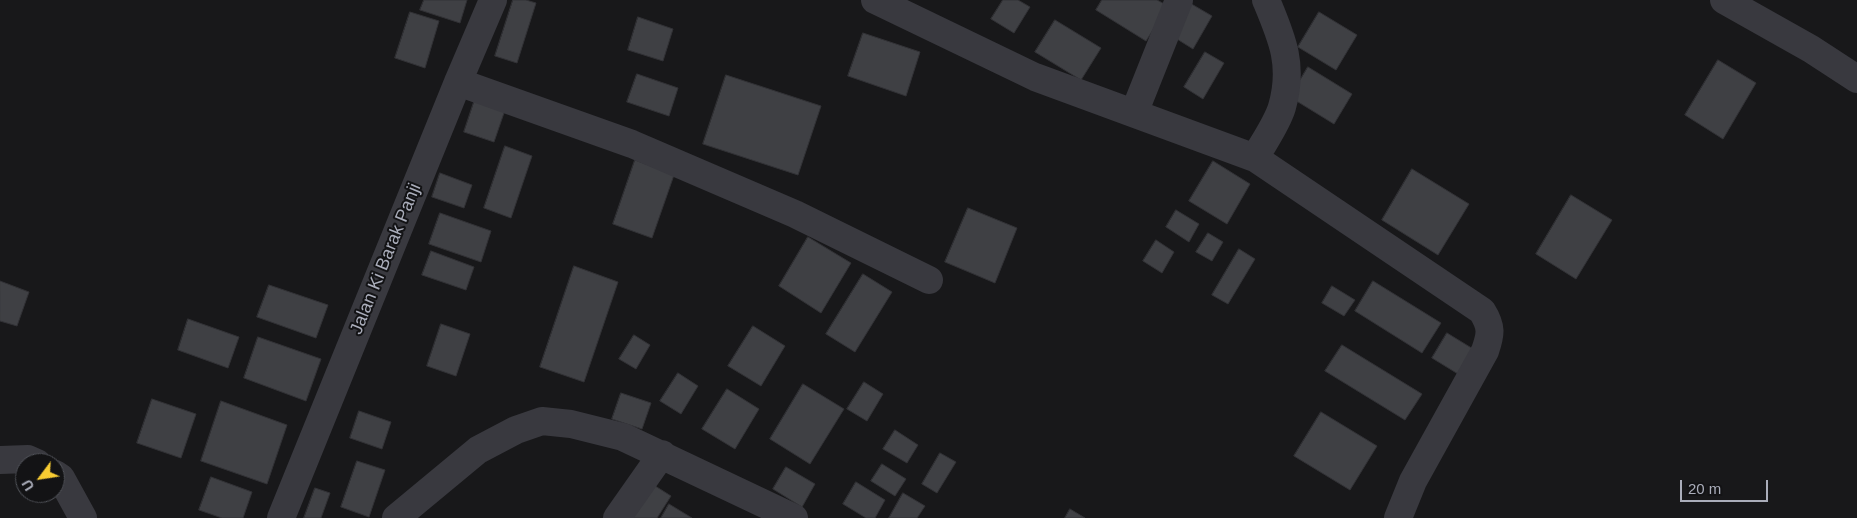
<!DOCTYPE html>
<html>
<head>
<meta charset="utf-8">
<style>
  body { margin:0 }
  #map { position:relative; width:1857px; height:518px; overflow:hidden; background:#18181a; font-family:Arial,sans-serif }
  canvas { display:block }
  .north { position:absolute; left:15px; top:453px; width:50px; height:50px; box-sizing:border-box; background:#131315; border:1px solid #4f5157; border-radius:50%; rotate:239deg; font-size:14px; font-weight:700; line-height:20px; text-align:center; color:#aaadba }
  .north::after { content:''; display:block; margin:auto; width:18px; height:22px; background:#f8cc32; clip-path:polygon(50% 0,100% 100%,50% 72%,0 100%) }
  .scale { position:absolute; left:1680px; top:480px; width:88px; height:22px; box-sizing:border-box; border:2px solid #aaadba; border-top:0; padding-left:6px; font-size:15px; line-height:18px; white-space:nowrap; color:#aaadba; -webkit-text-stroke:4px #131315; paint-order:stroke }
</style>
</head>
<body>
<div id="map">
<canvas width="1857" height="518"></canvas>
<div class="north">U</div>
<div class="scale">20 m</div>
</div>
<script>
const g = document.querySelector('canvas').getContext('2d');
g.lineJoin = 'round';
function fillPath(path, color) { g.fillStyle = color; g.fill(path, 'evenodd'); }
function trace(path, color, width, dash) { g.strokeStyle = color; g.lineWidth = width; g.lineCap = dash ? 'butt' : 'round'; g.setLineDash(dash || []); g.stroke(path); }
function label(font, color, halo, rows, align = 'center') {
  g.font = font + ' Arial,sans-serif'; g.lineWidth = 4; g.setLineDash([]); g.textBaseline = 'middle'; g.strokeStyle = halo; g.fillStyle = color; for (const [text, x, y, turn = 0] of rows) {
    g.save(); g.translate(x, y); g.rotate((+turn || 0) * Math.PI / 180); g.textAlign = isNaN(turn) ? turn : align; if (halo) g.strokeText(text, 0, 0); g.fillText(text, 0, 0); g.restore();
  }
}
const building = new Path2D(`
  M424,0h43l-7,23 -40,-13z
  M513,0h13l10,3 -19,60 -22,-7z
  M1003,0h15l12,7 -16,26 -23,-14z
  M1102,0h55l11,6 -22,35 -50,-31z
  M1188,2l24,14 -19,33 -24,-15z
  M410,12l29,9 -14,47 -30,-10z
  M1319,12l38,23 -21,35 -38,-23z
  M638,17l35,12 -10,32 -35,-11z
  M1055,20l46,28 -20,32 -46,-28z
  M863,33l57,19 -14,44 -58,-20z
  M1205,52l19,11 -21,36 -19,-12z
  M1718,60l38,23 -33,56 -38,-24z
  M1308,67l44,27 -18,30 -44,-27z
  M637,74l41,14 -9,28 -42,-14z
  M726,75l95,31 -23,69 -95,-31z
  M476,96l30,11 -12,35 -30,-10z
  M505,146l27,10 -21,62 -27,-10z
  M635,160l39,15 -22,63 -39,-14z
  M1213,161l37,23 -23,40 -38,-23z
  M1412,169l57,35 -31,51 -56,-35z
  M440,173l32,12 -8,23 -32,-11z
  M1571,195l41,25 -36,59 -40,-25z
  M968,208l49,20 -22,55 -50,-21z
  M1176,210l23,14 -10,18 -23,-15z
  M440,213l51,18 -10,31 -52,-18z
  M1208,233l15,9 -11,19 -16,-9z
  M808,237l43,26 -30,50 -42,-27z
  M1156,240l18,12 -12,21 -19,-12z
  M1239,249l16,10 -27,45 -16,-9z
  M431,251l43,16 -8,23 -44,-15z
  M574,266l44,16 -34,100 -44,-15z
  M863,274l29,18 -37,60 -29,-18z
  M0,281l29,11 -12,34 -17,-5z
  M1373,281l68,42 -19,30 -67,-42z
  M269,285l59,20 -12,33 -59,-21z
  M1332,286l23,14 -11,16 -22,-13z
  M188,319l51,18 -11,31 -50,-18z
  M441,324l29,10 -14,42 -29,-10z
  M753,326l32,20 -24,40 -33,-20z
  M1447,333l31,19 -15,25 -31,-19z
  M634,335l16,10 -14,24 -17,-10z
  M258,337l63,22 -15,42 -62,-23z
  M1342,345l80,49 -17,26 -80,-49z
  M678,373l20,13 -17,28 -21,-13z
  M864,382l19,12 -16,27 -20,-12z
  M803,384l41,25 -34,55 -40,-25z
  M727,389l32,20 -24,40 -33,-20z
  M621,393l30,10 -9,26 -30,-10z
  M152,399l44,15 -15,44 -44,-15z
  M221,401l66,24 -20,59 -66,-23z
  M359,411l32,11 -9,27 -32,-11z
  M1321,412l56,34 -27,44 -56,-34z
  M895,430l23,15 -11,18 -24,-14z
  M940,453l16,9 -19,31 -15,-9z
  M357,461l28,9 -16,47 -28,-10z
  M882,464l24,15 -11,17 -24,-15z
  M786,467l29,17 -13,23 -29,-18z
  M211,477l41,15 -9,26h-21l-23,-8z
  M856,482l29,18 -10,18h-9l-23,-14z
  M652,484l19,12 -14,22h-26z
  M315,488l15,5 -9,25h-17z
  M903,493l22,13 -8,12h-28z
  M669,504l23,14h-31z
  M1070,509l15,9h-20z`);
const minor = new Path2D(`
  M875,0l160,77 220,81 227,153c10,16 9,23 3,40l-72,130 -15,37
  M1724,0l87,49 46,30
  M458,82l174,62 163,70 134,66
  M1134,113l45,-113
  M1255,158c8,-15 22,-34 27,-51 12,-42 0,-69 -16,-107
  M0,460l28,-1 9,4
  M55,474l6,4 22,40
  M281,518l177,-436 35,-82
  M396,518l82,-68 38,-20 26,-9 29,3 52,13 171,81
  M617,518l45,-64`);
const streetNames = [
  ["Jalan Ki Barak Panji",386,259,-68]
];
fillPath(building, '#3f4044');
trace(building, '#323236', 1);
trace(minor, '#39393f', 28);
label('18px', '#aaadba', '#131315', streetNames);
</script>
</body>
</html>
